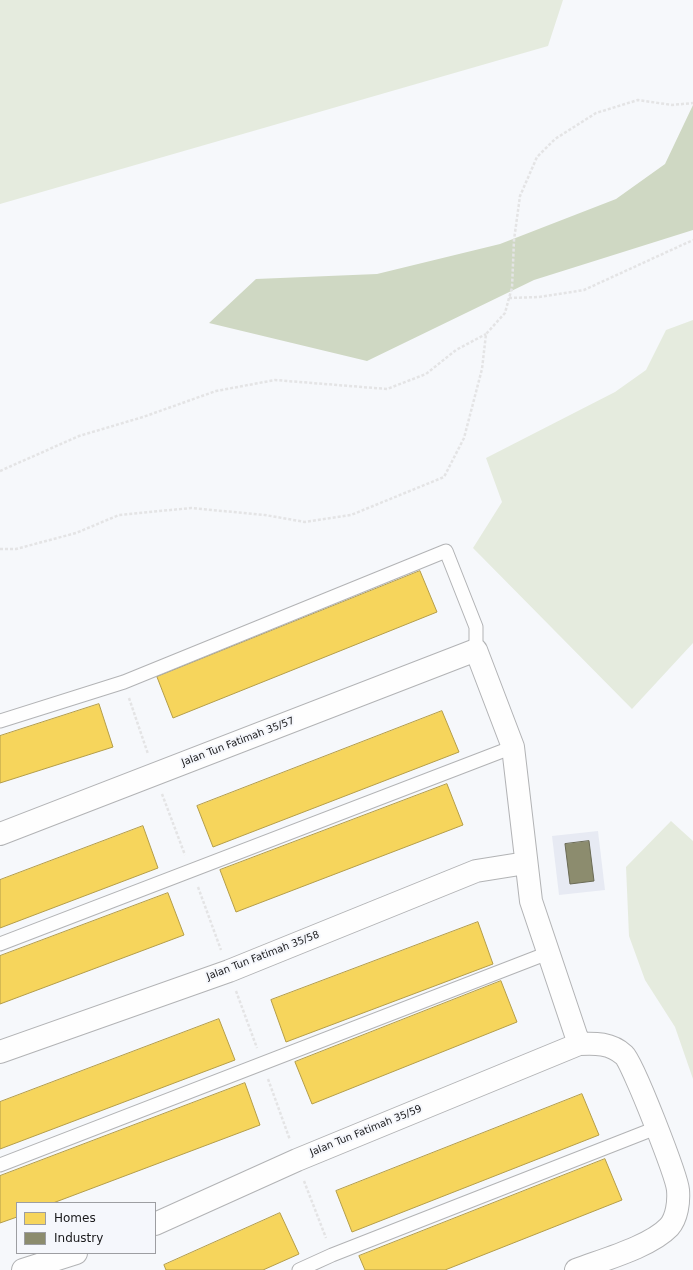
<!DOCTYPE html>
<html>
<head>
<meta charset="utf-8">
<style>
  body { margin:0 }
  #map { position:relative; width:693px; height:1270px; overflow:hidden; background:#f6f8fb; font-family:"DejaVu Sans",sans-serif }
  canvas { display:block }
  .legend { position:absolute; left:16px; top:1202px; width:140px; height:52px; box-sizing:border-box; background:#f5f7fc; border:1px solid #9d9ea2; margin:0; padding:5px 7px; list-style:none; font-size:12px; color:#19191b }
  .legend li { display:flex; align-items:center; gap:8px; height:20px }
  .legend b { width:20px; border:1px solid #9d9ea2 }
</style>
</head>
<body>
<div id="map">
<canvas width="693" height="1270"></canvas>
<ul class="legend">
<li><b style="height:11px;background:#f6d55c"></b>Homes</li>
<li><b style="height:11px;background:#8c8c6e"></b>Industry</li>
</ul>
</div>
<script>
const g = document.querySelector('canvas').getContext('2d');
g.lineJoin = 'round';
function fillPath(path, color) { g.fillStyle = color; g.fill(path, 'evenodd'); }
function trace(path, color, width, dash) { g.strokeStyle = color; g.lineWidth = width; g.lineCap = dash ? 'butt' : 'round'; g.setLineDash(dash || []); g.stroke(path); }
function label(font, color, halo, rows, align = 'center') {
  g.font = font + ' "DejaVu Sans",sans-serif'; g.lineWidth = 4; g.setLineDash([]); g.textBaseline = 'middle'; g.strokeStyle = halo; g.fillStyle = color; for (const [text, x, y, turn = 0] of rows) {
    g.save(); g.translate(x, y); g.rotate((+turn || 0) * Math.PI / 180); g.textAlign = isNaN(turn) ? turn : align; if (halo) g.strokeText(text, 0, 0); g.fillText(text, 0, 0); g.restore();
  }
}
const built = new Path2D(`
  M598,831l7,59 -46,5 -7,-59z`);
const green = new Path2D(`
  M0,0h563l-15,46 -548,158z
  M693,320v323l-61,66 -159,-161 29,-46 -16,-44 129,-66 31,-22 20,-40z
  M671,821l22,20v238l-18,-52 -30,-47 -16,-44 -3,-69z`);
const forest = new Path2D(`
  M693,105v125l-159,50 -167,81 -158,-38 47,-44 121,-5 123,-30 116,-45 49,-35z`);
const homes = new Path2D(`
  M420,571l17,41 -264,106 -16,-41z
  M99,704l14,43 -113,36v-47z
  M442,711l17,41 -246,95 -16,-41z
  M447,784l16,41 -227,87 -16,-42z
  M143,826l15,42 -158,60v-48z
  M168,893l16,42 -184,69v-48z
  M478,922l15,42 -207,78 -15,-42z
  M501,981l16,41 -205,82 -17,-42z
  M219,1019l16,41 -235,89v-47z
  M245,1083l15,42 -207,78h-36v14l-17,6v-47z
  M582,1094l17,41 -247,97 -16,-41z
  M605,1159l17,41 -177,70h-80l-6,-14z
  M280,1213l19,41 -36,16h-97l-2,-5z`);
const industry = new Path2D(`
  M589,841l5,40 -24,3 -5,-40z`);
const path = new Path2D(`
  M509,298l30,-1 45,-7 109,-50
  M0,471l79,-35 64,-19 73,-26 59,-11 112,9 39,-15 30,-24 30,-16
  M0,549h16l60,-16 43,-18 72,-7 74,7 40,7 46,-7 93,-38 20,-39 18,-69 4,-35 19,-21 4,-15 3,-10 2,-48 6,-44 17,-39 18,-18 41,-26 42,-13 34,5 21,-2
  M129,698l19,56
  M162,794l23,61
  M198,887l23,63
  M236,991l21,57
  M268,1079l22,61
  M304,1181l22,57`);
const lane = new Path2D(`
  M0,721l124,-39 322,-131 30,76v23
  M0,944l513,-197
  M0,1165l548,-212
  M299,1270l33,-15 324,-127`);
const street = new Path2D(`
  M0,834l476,-184 37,97 18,154 48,143c16,-1 32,-1 45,11 9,8 53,122 54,135 1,12 -1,28 -9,37 -19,20 -67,33 -93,43
  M0,1052l229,-81 247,-100 50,-8
  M155,1224l142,-64 282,-116
  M23,1270l53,-17`);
const streetNames = [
  ["Jalan Tun Fatimah 35/57",238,742,-21],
  ["Jalan Tun Fatimah 35/58",263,956,-21],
  ["Jalan Tun Fatimah 35/59",366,1131,-22]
];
fillPath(built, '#e7eaf3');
fillPath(green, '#e5ebde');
fillPath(forest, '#cfd8c3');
fillPath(homes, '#f6d55c');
trace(homes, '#b49d48', 1);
fillPath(industry, '#8c8c6e');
trace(industry, '#6a6a55', 1);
trace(lane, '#b2b3b5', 15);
trace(street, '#b2b3b5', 24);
trace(path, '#e4e4e5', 2.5, [3, 2]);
trace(lane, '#fefefe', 13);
trace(street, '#fefefe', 22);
label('10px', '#19191b', '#f5f7fc', streetNames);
</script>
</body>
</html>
